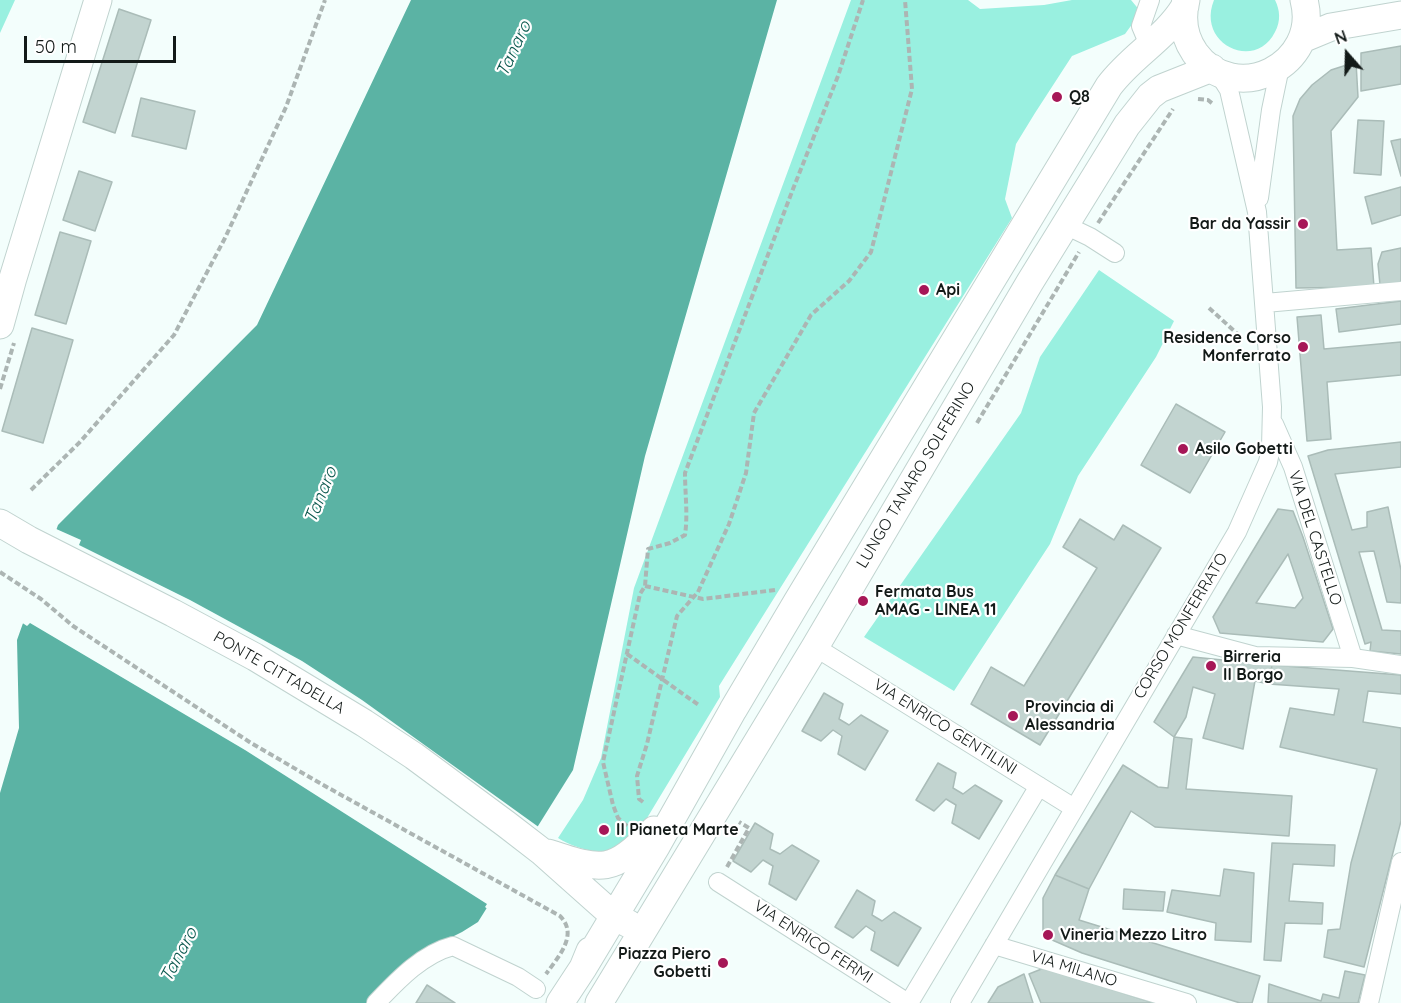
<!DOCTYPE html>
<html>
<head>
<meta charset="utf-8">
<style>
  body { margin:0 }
  #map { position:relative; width:1401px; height:1003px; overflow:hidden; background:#f3fefc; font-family:Quicksand,sans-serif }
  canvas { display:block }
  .north { position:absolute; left:1317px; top:24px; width:60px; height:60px; -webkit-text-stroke:4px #fff; paint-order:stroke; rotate:340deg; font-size:16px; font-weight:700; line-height:24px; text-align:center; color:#131a18 }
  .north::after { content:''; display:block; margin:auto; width:21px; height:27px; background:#131a18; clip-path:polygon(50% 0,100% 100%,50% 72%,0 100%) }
  .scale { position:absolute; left:24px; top:36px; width:152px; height:27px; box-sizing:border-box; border:3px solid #131a18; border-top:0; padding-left:8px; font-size:18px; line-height:21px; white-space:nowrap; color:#131a18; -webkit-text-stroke:4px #fff; paint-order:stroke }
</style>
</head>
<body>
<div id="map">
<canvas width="1401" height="1003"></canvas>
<div class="north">N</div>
<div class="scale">50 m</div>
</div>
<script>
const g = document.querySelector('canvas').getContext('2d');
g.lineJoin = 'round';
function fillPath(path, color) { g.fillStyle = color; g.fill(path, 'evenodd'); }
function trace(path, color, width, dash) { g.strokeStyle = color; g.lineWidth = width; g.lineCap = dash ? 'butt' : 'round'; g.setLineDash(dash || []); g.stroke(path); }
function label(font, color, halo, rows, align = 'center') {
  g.font = font + ' Quicksand,sans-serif'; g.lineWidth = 4.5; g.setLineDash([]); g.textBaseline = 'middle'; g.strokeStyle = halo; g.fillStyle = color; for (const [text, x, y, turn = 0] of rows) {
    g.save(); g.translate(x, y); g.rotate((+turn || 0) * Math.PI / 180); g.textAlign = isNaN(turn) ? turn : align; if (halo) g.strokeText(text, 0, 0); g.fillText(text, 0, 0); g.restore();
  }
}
const green = new Path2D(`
  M0,0h15l-15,33z
  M851,0h117l12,9 64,-4 28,-5h59l10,12 -16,22 -53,22 -37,57 -19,31 -11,55 7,19 -293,468 1,11 -79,131c-5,6 -10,14 -16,18 -20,12 -49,3 -67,-8l25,-38 18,-42 33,-170z
  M1214,0h61c5,10 6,21 0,32 -20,40 -79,12 -61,-32z
  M1099,270l75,51 -18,36 -78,119 -28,68 -96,147 -90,-54 157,-224 19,-56z`);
const water = new Path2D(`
  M411,0h366l-132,456 -72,314 -95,152 -16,10 -34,17 -60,54h-368v-210l19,-65 -2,-88 41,-115 199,-200z`);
const pier = new Path2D(`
  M54,528l27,12 -2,5 111,55 112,61 60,39 178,128 -51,82 -4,-3 2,-3 -242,-154 -215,-127 -3,3 -6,-4z`);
const building = new Path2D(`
  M119,9l32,11 -36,113 -32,-11z
  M1401,46v38l-40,7v-38z
  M1356,62l2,35 -27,34 6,119 34,-2 3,39 -78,1 -3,-172 7,-17 12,-14 19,-15z
  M141,98l54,13 -9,38 -54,-13z
  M1358,120l26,1 -3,54 -27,-2z
  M1401,139v37l-10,-35z
  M79,171l33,11 -17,49 -32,-11z
  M1401,187v28l-29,9 -7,-27z
  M60,232l31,9 -25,83 -31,-9z
  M1401,248v36l-21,1 -2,-21 4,-12z
  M1401,301v23l-62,8 -3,-23z
  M1321,315l3,34 77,-7v33l-74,7 4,57 -24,2 -10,-124z
  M32,328l41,12 -30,103 -41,-12z
  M1176,404l49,28 -35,61 -49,-28z
  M1401,442v25l-66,7 17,56 15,-3v-15l21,-5 13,63v33l-14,-1 -13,-51 -15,1 23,78 19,1v23l-31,-3 1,-9 -6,2 -57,-188 20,-6z
  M1278,509l15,2 10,26 30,92 -10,13 -103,-9 -7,-16zM1288,554l15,44 -8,10 -39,-5z
  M1080,519l34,21 9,-15 38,23 -121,197 -69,-41 20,-37 33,19 73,-118 -34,-21z
  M1193,657l79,8 -3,19 -14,-3 -12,68 -40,-11 12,-44 -22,-7 -7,30 -12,20 -20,-15z
  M1272,665l129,10v19l-33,-3 -5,31 38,6v93l-37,146 -40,-10 4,-27 12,-1 11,-66 26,-94 -97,-22 10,-39 44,7 5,-26 -70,-5z
  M824,693l19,11 -4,15 10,6 12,-10 27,16 -23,39 -27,-16 4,-18 -9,-6 -12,11 -19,-10z
  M1174,737l18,2 -6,50 106,7 -3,40 -134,-9 -24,-16 -42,78 -34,-14 68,-110 35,22 10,1z
  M938,763l18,10 -3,15 10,6 12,-9 27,16 -23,38 -27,-16 4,-18 -10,-6 -12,12 -18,-11z
  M755,823l18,11 -3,15 10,5 12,-9 27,16 -23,39 -27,-16 4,-18 -10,-6 -12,12 -18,-11z
  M1272,843l63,2 -1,21 -41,-2 -4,37 34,2 -1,21 -37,-1 -4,38 -17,-1z
  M1224,869l30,4 -3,69 -36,-2 1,-17 -49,-11 5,-22 48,6z
  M1055,875l34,14 -10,31 181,56 -8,27h-12l-158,-50 -39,-17v-38z
  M1124,889l41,3 -2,19 -40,-2z
  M857,890l18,11 -3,14 10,6 12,-9 27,16 -23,38 -27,-16 4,-18 -9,-6 -13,12 -18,-11z
  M1044,968l110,35h-113l-12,-29z
  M1345,971l20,4 -7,28h-90l1,-19 52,17 2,-7 16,4z
  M1024,974l9,29h-45l10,-16z
  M427,985l28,18h-39z`);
const path = new Path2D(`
  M1198,99l10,1 5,4
  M1098,223l75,-114
  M1209,308l33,30
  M0,389l14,-46
  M977,423l102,-171
  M31,490l49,-48 94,-107 51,-97 61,-131 39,-107
  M0,572l41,27 32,27 178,117 74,43 235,130c19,19 -2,41 -14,58
  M645,586l58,13 72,-9
  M627,654l73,52
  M643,802l-4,-3 -2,-23 10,-32 30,-128 21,-24 31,-68 17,-51 8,-60 57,-98 38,-34 22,-29 41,-163 -7,-89
  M627,826l-9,-8 -5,-13 -10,-43 37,-168 5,-8 3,-37 22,-6 15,-8c3,-21 0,-41 0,-62l108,-284 45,-113 25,-76
  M727,867l22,-39 -10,-6`);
const street = new Path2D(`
  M1149,45l-8,-19 9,-26
  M1259,198l12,-88 9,-43
  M1065,225l25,12 25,16
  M1265,303l136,-12
  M1274,424l19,43 60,191
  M1176,635l79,21 98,2 48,7
  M815,647l259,161
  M718,882l190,121
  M994,945l193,58
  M376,1003c21,-22 46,-49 77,-57l65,31 18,12
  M909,1003l130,-217
  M960,1003l277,-471 31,-70 3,-15 1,-40 -15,-195 -28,-122 -12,-19
  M1369,1003l32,-141`);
const secondary = new Path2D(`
  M1186,0c-5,19 -2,37 9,53 40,55 126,12 109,-53
  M1302,39l29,-12 70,-12
  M0,325l13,-47 85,-278
  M0,523l29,17 144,73 82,44 109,66 50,33 92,68 35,27 73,65 15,8
  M548,853c55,18 64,21 106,-23
  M583,968l74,-123 76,-135 64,-108 312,-516c22,-30 57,-48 76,-80
  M560,1003l23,-35 7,-17
  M599,1003l216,-356 215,-365 97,-157 23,-29 9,-7 53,-21`);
const markers = [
  [1057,97,6,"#a61757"],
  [1303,224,6,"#a61757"],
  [924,290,6,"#a61757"],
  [1303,347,6,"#a61757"],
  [1183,449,6,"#a61757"],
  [863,601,6,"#a61757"],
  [1211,666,6,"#a61757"],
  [1013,716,6,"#a61757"],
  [604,830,6,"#a61757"],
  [1048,935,6,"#a61757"],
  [723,963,6,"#a61757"]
];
const poiNames = [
  ["Q8",1069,97],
  ["Bar da Yassir",1291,224,"right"],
  ["Api",936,290],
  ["Residence Corso",1291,338,"right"],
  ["Monferrato",1291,356,"right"],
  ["Asilo Gobetti",1195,449],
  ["Fermata Bus",875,592],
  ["AMAG - LINEA 11",875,610],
  ["Birreria",1223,657],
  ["Il Borgo",1223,675],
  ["Provincia di",1025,707],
  ["Alessandria",1025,725],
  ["Il Pianeta Marte",616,830],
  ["Vineria Mezzo Litro",1060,935],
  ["Piazza Piero",711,954,"right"],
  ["Gobetti",711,972,"right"]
];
const streetNames = [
  ["LUNGO TANARO SOLFERINO",916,475,-59],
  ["VIA DEL CASTELLO",1315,538,72],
  ["CORSO MONFERRATO",1181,626,-59],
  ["PONTE CITTADELLA",279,673,30],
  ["VIA ENRICO GENTILINI",945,727,32],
  ["VIA ENRICO FERMI",813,942,33],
  ["VIA MILANO",1074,969,17]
];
const waterNames = [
  ["Tanaro",514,49,-65],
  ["Tanaro",321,495,-68],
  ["Tanaro",179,955,-62]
];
fillPath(green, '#99f0e0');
fillPath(water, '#5bb3a4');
fillPath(pier, '#f3fefc');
fillPath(building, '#c2d4d0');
trace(building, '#aabcb8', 1.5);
trace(street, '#c0d3cf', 20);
trace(secondary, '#c0d3cf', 29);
trace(path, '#acb5b3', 4, [6, 3]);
trace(street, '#fff', 18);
trace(secondary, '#fff', 27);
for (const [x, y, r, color] of markers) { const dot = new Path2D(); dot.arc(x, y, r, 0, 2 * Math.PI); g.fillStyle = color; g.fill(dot); trace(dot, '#fff', 2); }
label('bold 16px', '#131a18', '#fff', poiNames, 'left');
label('16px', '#131a18', '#fff', streetNames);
label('italic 18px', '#0b584e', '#fff', waterNames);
</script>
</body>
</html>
